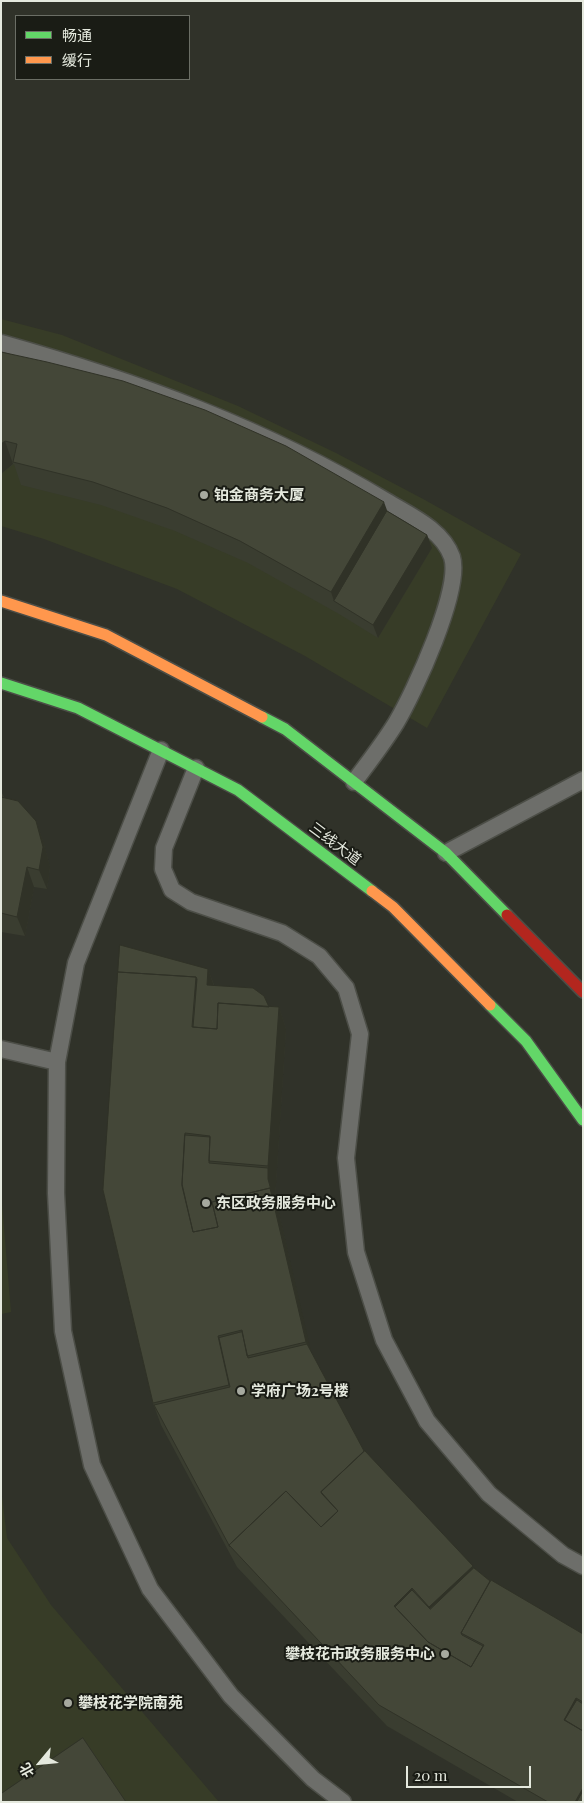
<!DOCTYPE html>
<html>
<head>
<meta charset="utf-8">
<style>
  body { margin:0 }
  #map { position:relative; width:584px; height:1803px; overflow:hidden; background:#303229; font-family:"Playfair Display","Noto Sans SC",serif }
  canvas { display:block }
  .frame { position:absolute; inset:0; border:2px solid #e5e9de; pointer-events:none }
  .legend { position:absolute; left:15px; top:15px; width:175px; height:65px; box-sizing:border-box; background:#1a1c15; border:1px solid #6b6e65; margin:0; padding:6px 9px; list-style:none; font-size:15px; color:#e5e9de }
  .legend li { display:flex; align-items:center; gap:10px; height:25px }
  .legend b { width:25px; border:1px solid #6b6e65 }
  .north { position:absolute; left:15px; top:1738px; width:50px; height:50px; -webkit-text-stroke:4px #1a1c15; paint-order:stroke; rotate:242deg; font-size:14px; font-weight:700; line-height:20px; text-align:center; color:#e5e9de }
  .north::after { content:''; display:block; margin:auto; width:18px; height:22px; background:#e5e9de; clip-path:polygon(50% 0,100% 100%,50% 72%,0 100%) }
  .scale { position:absolute; left:406px; top:1766px; width:125px; height:22px; box-sizing:border-box; border:2px solid #e5e9de; border-top:0; padding-left:6px; font-size:15px; line-height:18px; white-space:nowrap; color:#e5e9de; -webkit-text-stroke:4px #1a1c15; paint-order:stroke }
</style>
</head>
<body>
<div id="map">
<canvas width="584" height="1803"></canvas>
<div class="frame"></div>
<ul class="legend">
<li><b style="height:6px;background:#63d668"></b>畅通</li>
<li><b style="height:6px;background:#ff974d"></b>缓行</li>
</ul>
<div class="north">北</div>
<div class="scale">20 m</div>
</div>
<script>
const g = document.querySelector('canvas').getContext('2d');
g.lineJoin = 'round';
function fillPath(path, color) { g.fillStyle = color; g.fill(path, 'evenodd'); }
function trace(path, color, width, dash) { g.strokeStyle = color; g.lineWidth = width; g.lineCap = dash ? 'butt' : 'round'; g.setLineDash(dash || []); g.stroke(path); }
function label(font, color, halo, rows, align = 'center') {
  g.font = font + ' "Playfair Display","Noto Sans SC",serif'; g.lineWidth = 4; g.setLineDash([]); g.textBaseline = 'middle'; g.strokeStyle = halo; g.fillStyle = color; for (const [text, x, y, turn = 0] of rows) {
    g.save(); g.translate(x, y); g.rotate((+turn || 0) * Math.PI / 180); g.textAlign = isNaN(turn) ? turn : align; if (halo) g.strokeText(text, 0, 0); g.fillText(text, 0, 0); g.restore();
  }
}
const built = new Path2D(`
  M1,319l61,16 176,71 98,47 89,47 96,54 -94,174 -122,-72 -128,-67 -133,-50 -43,-13z
  M1,1191l10,121 -10,2z
  M1,1488l6,50 44,67 168,197h-218z`);
const lane = new Path2D(`
  M1,343c135,38 265,86 385,158 23,14 56,28 66,56 10,32 -38,136 -56,166 -13,21 -28,40 -42,59
  M161,750l-85,213 -19,99 -1,131 7,138 29,134 58,124 81,107 82,83 30,23
  M196,768l-32,80 -1,21 9,21 19,12 91,31 37,23 27,32 14,46 -14,124 10,94 28,88 43,81 62,73 74,61 20,11
  M446,853l137,-73
  M1,1049l56,13`);
const fast = new Path2D(`
  M1,683l77,25 160,82 134,101
  M262,717l23,12 161,124 61,62
  M490,1005l36,36 57,79`);
const slow = new Path2D(`
  M1,601l105,34 156,82
  M372,891l21,16 97,98`);
const jam = new Path2D(`
  M507,915l76,77`);
const wall = new Path2D(`
  M1,352l386,159 40,24 5,13 -54,90 -39,-24 -91,-51 -73,-32 -74,-26 -80,-20 -7,-21 -13,10z
  M1,791l3,6 32,24 7,20 7,26 -3,22 -13,-2 -9,49 -24,-4z
  M208,969l6,16 55,22h10l7,22 -11,170 3,10 33,144 53,98 110,117 16,13 93,53v168h-65l-131,-76 -150,-159 -76,-142 -8,-22 -50,-213z`);
const shadedWall = new Path2D(`
  M5,441l8,23 -12,10v-30z
  M384,502l8,22 -58,77 -3,-9z
  M427,535l5,13 -54,90 -5,-13z
  M36,821l7,20 7,26 -3,22 -8,-19z
  M27,867l7,20 -9,49 -8,-19z
  M208,969l7,20 -8,-4z
  M279,1007l7,22 -11,170 3,10 36,155 -8,-22 -38,-163v-13z
  M473,1566l8,22 -44,41 -8,-22z
  M412,1588l8,22 -13,12 -13,-16z
  M576,1698l7,19 -4,13 -15,-10z
  M583,1788v14h-8z`);
const building = new Path2D(`
  M1,352l46,10 76,19 82,29 81,36 98,56 -53,90 -91,-51 -73,-33 -74,-26 -80,-20 4,-18 -12,-3 -4,3z
  M387,511l40,24 -54,90 -39,-24z
  M1,797l17,4 18,20 7,26 -4,23 -12,-3 -10,50 -16,-4z
  M120,945l88,24 -1,16 46,3 11,8 5,11 -51,-4 -1,26 -24,-2 4,-48 -1,-2 -78,-5z
  M118,972l78,5 -4,50 25,2 1,-26 61,4 -11,159 -59,-5 1,-25 -25,-3 -3,51 11,48 25,-5 -6,-25 58,-14 36,154 -59,14 -5,-26 -24,6 11,49 -76,18 -50,-213z
  M185,1135l25,2 -1,24v2l59,5v11l3,11 -1,-2 -58,14 6,25 -25,5 -11,-46z
  M242,1332l6,26 59,-14 57,107 -43,41 1,2 16,17 -17,16 -35,-36 -57,54 1,2 -76,-142 76,-18 -11,-49z
  M365,1451l108,115 -44,41 -17,-19 -18,18 34,36 43,25 13,-22 -23,-12 30,-53 92,54v68l-7,-4 -12,22 19,11v57l-8,14h-27l-169,-97 -150,-160 57,-54 35,36 17,-16 -17,-19z
  M474,1568l16,13 -29,52 1,2 21,11 -12,21 -43,-25 -33,-35 17,-17 18,19z
  M577,1700l6,4v27l-18,-11z
  M83,1738l43,64h-125v-8z
  M583,1791v11h-6z`);
const markers = [
  [204,495,5,"#a6a99f"],
  [206,1203,5,"#a6a99f"],
  [241,1391,5,"#a6a99f"],
  [445,1654,5,"#a6a99f"],
  [68,1703,5,"#a6a99f"]
];
const poiNames = [
  ["铂金商务大厦",214,495],
  ["东区政务服务中心",216,1203],
  ["学府广场2号楼",251,1391],
  ["攀枝花市政务服务中心",435,1654,"right"],
  ["攀枝花学院南苑",78,1703]
];
const streetNames = [
  ["三线大道",335,844,37]
];
fillPath(built, '#373c27');
trace(lane, '#4c4e47', 19);
trace(fast, '#4c4e47', 14);
trace(slow, '#4c4e47', 14);
trace(jam, '#4c4e47', 14);
trace(lane, '#6d6e6a', 16);
trace(fast, '#63d668', 11);
trace(slow, '#ff974d', 11);
trace(jam, '#b3261e', 11);
fillPath(wall, '#3a3d30');
fillPath(shadedWall, '#303227');
fillPath(building, '#444738');
trace(building, '#303227', 1);
for (const [x, y, r, color] of markers) { const dot = new Path2D(); dot.arc(x, y, r, 0, 2 * Math.PI); g.fillStyle = color; g.fill(dot); trace(dot, '#1a1c15', 2); }
label('bold 15px', '#e5e9de', '#1a1c15', poiNames, 'left');
label('15px', '#e5e9de', '#1a1c15', streetNames);
</script>
</body>
</html>
